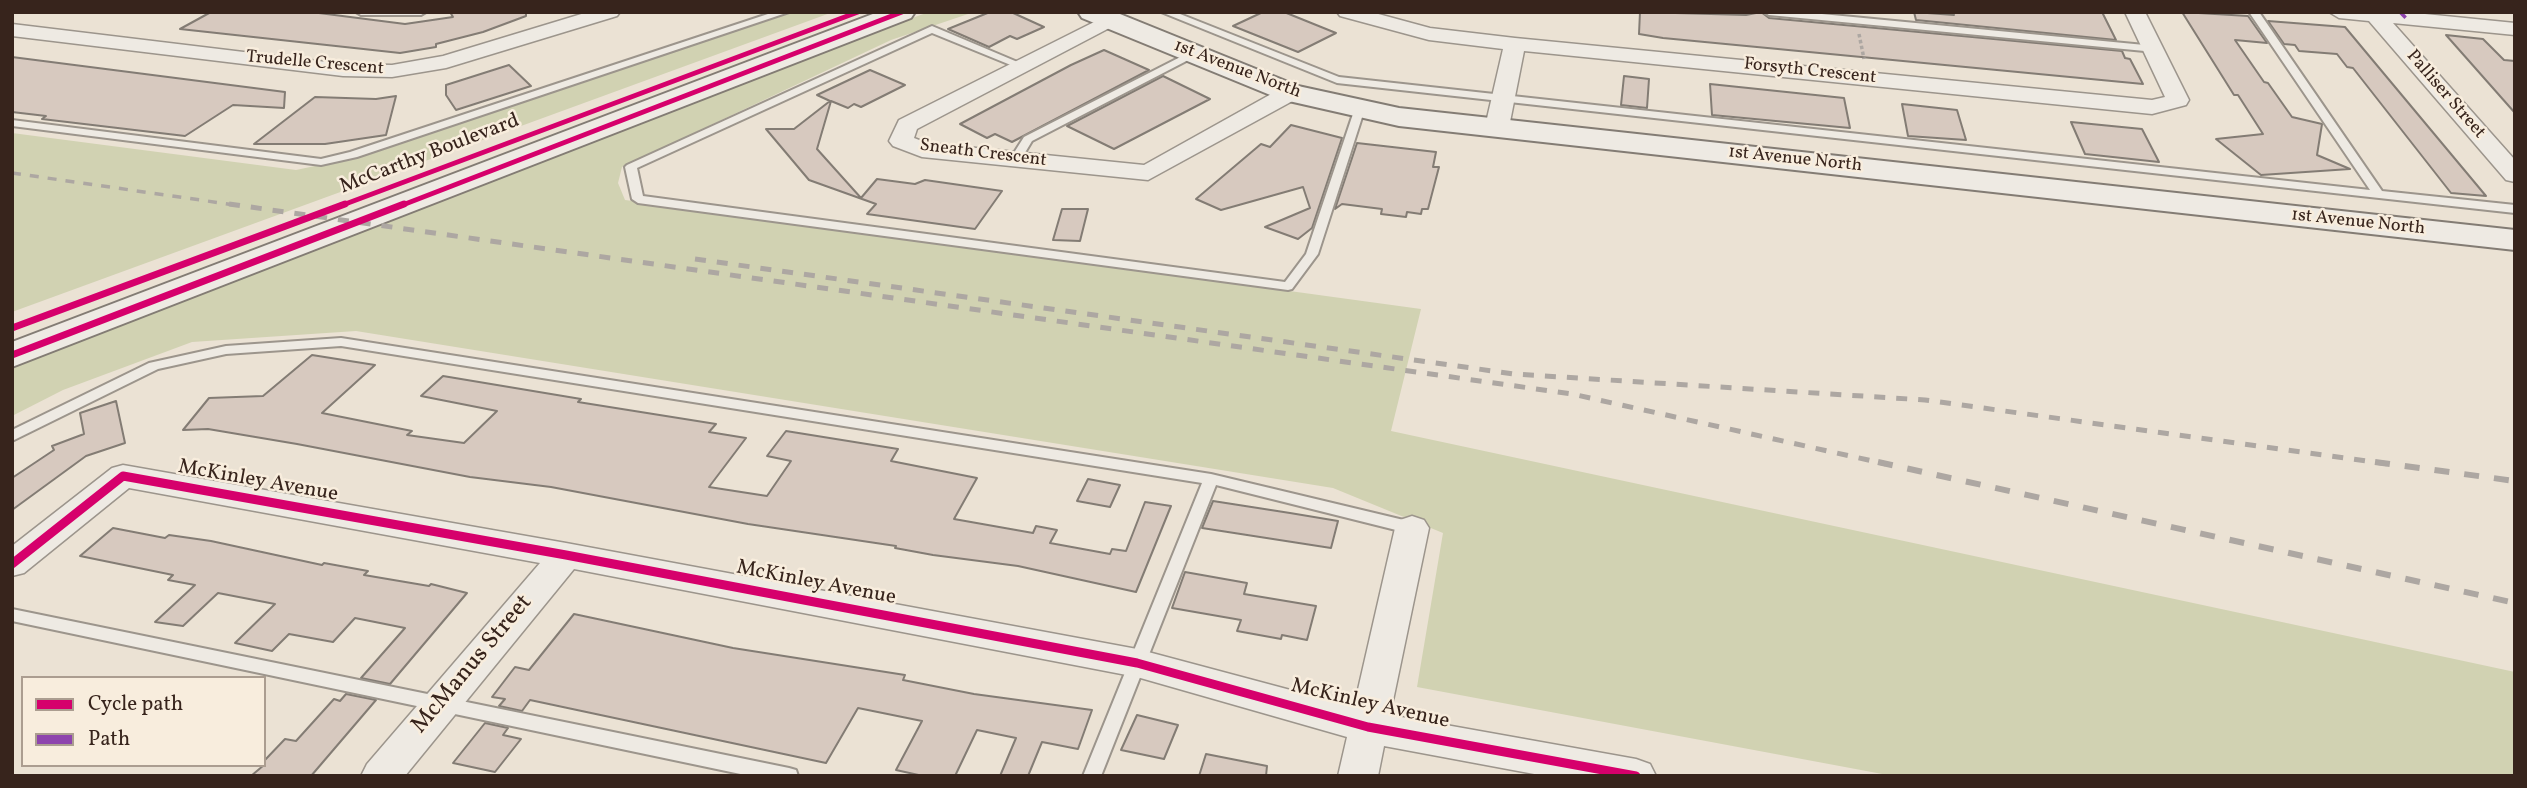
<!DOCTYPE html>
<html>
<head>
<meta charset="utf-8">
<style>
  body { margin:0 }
  #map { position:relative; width:2527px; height:788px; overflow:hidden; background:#ebe2d4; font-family:Vollkorn,serif }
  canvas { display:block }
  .frame { position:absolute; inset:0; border:14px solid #37241c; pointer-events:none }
  .legend { position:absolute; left:21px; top:676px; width:245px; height:91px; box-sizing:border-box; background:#f8eddd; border:2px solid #ab9d90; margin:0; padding:9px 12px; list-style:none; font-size:21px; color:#37241c }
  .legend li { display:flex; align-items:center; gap:14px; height:35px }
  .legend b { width:35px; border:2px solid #ab9d90 }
</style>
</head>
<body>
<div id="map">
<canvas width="2527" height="788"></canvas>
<div class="frame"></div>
<ul class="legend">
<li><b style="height:9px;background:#d6006c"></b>Cycle path</li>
<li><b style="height:9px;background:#8e44ad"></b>Path</li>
</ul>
</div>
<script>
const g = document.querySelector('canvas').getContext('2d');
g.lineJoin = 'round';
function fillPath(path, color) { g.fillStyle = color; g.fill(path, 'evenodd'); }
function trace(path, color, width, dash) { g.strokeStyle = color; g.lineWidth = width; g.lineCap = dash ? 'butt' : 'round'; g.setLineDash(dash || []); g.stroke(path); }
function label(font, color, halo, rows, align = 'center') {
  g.font = font + ' Vollkorn,serif'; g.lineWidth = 5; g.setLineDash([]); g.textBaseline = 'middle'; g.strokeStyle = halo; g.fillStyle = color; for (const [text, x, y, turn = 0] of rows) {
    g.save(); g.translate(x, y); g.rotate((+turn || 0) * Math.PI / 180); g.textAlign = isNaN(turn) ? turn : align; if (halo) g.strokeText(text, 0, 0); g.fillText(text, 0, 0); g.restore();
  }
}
const green = new Path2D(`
  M794,12h39l-821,300v-179l284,37 52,-11z
  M929,12h45l-83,28 -269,127 -4,16 7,17 796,109 -30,122 1124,241v104h-622l-476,-89 26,-154 -110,-45 -977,-157 -164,11 -129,48 -51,26v-53l665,-261z`);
const building = new Path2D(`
  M211,12h100l94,12 48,-7 -3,-5h76v4l-43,16 -47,12v3l-36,6 -220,-24z
  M990,12h21l33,15 -27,12 -7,-3 -21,11 -41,-18z
  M1263,12h21l52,21 -38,19 -65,-26z
  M1640,12l106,3 15,-3 8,6 353,33 3,7 5,1 13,25 -480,-46 -24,-4z
  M1914,12l40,3 -1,-3h149l14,28 -200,-20z
  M2182,12l66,4 19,27 -32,-3 29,42 4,1 24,34 30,7 -5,31 33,14 -89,6 -45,-36 47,-5 -25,-39h-4z
  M2268,21l77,6 141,169 -35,-3 -98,-125 -6,-1 -10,-13 -38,-3 -4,-6 -11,-1z
  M2446,35l37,4 21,21 11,1v52z
  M1104,50l45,20 -137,72 -17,-8 -8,4 -27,-14 111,-59z
  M12,57l273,35 -1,16 -51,-3 -48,31 -143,-17 4,-3 -34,-4z
  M509,65l22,21 -75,24 -10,-15v-10z
  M870,70l35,15 -44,22 -7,-3 -6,4 -17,-7 -14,48 44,49 16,-19 38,5 10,-4 77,11 -27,38 -108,-15 9,-10 -67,-24 -43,-51h28l36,-28 -13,-6z
  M1163,76l47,23 -96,50 -47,-23z
  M1624,76l25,3 -2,29 -26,-3z
  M1710,84l134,14 6,30 -138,-13z
  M396,96l-10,39 -61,9h-71l61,-47 61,2z
  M1902,104l55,6 9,30 -58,-4z
  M2071,122l71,7 17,33 -74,-8z
  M1291,125l51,13 -30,90 -14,11 -33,-12 45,-19 -7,-21 -82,23 -25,-11 65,-55 9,3z
  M1357,143l79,9 -3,15h6l-11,42h-6l-1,5 -14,-2 -1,5 -25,-3 1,-5 -40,-5 -7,5z
  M1062,209h26l-8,32 -27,-1z
  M312,355l63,10 -53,48 90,18 -5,4 57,8 33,-32 -76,-15 22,-20 138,23 -3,3 138,22 -7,8 37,6 -37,49 58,9 24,-35 -24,-5 19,-25 112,18 -7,12 86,17 -23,41 79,14 3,-7 21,4 -7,13 60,11 2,-5 14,2 19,-49 26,4 -35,86 -118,-26 -85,-11 -38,-7 1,-2 -148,-22 -197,-37 -81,-10 -173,-33 -89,-15 -25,1 26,-32 54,-2z
  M116,401l9,42 -39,13 -74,54v-32l42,-28 -2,-4 32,-12 -4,-21z
  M1088,479l32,6 -10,22 -33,-6z
  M1213,501l77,12 48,8 -7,27 -129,-20z
  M113,528l52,10 4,-3 42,6 111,24 2,-2 44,8 -4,4 65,11 2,-2 36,9 -77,91 -29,-6 44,-50 -50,-10 -22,24 -44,-8 -17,17 -37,-8 40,-39 -57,-11 -35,33 -28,-4 40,-37 -27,-5 5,-5 -93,-19z
  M1185,572l62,11 -3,11 72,12 -9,34 -25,-5 -1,4 -44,-8 4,-11 -69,-12z
  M574,614l159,34 172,27 -2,5 71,14 118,16 -14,39 -36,-7 -14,34h-28l16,-38 -39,-8 -22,46h-32l-27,-6 26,-49 -64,-13 -32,55 -296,-63 -8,11 -23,-5 6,-7 -13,-2 23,-30 14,3z
  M346,694l30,6 -65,76h-60l13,-11v-4l21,-22 11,2 38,-42 6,2z
  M1137,715l41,10 -14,34 -43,-9z
  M485,723l23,5 -5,7 18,4 -26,33 -42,-9z
  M1206,754l61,12 -1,10h-67z`);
const path = new Path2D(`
  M1859,34l5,25`);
const lane = new Path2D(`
  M356,12h70l-5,3h-60z
  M774,12h15l-432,145 -36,8 -309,-39v-6l309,39 29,-7z
  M1161,12h14l164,65 1031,113 -121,-178h10l123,179 133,14v8l-1178,-130z
  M1764,12h37l354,34 5,3 -5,3 -386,-37z
  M932,26l95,40 -9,2 -86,-35 -295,135 6,28 642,86 21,-28 49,-146 1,-2h8l1,2 -47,146 -26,35 -4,1 -650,-87 -6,-4 -7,-32 2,-2z
  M1192,51l4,1v4l-164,85 -12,20 -4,1 -6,-3 14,-22z
  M341,338l870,136 201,48 6,2 2,4 -2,4 -6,2 -196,-49 -115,291h-18l119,-293 -861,-137 -115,8 -68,15 -146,72v-11l137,-67 77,-17z
  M12,609l777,159 7,2 2,6h-48l-738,-155z`);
const street = new Path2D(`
  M588,12h32l-3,4 -171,52 -54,9 -49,-1 -331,-40v-12l331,40 49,1 51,-9z
  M1337,12h34l59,16 85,10 637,62 13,-3 -40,-85h20l44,88 -3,5 -34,9 -628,-63 -15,76 -4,5h-16l-4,-5 18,-78 -74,-9 -89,-24z
  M2329,12h76l110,11v12l-122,-12 122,137v22l-9,-2 -137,-159 -30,-3z
  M1110,14l10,6 -3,4 -200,105 -3,9 13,5 217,22 138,-77 8,-2 11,7 -3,5 -150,82 -226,-23 -29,-11 -4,-5 10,-21z
  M123,465l443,78 571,106 217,58 41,-179 5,-8 12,-4 12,4 5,8 -39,187 246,44 14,5 6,12h-111l-161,-30 -6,30h-40l9,-39 -210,-60 -563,-108 -169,207h-44l6,-12 173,-201 -411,-75 -105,85 -12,3v-30l100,-78z`);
const secondary = new Path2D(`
  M878,12h37l-4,6 -899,349v-25z
  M1078,12h37l183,74 101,22 1116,122v20l-1116,-124 -119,-27 -198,-81z`);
const railFar2 = new Path2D(`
  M12,173l230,33`);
const railFar1 = new Path2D(`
  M229,204l1343,190 314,70
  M695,259l819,115 411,26 463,64`);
const rail = new Path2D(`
  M1878,462l637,141
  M2375,462l140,19`);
const quiet = new Path2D(`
  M2400,12l6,6`);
const cyclewayFar2 = new Path2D(`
  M340,206l518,-194
  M400,206l502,-194`);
const cyclewayFar1 = new Path2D(`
  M12,328l333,-124
  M12,355l392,-151`);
const cycleway = new Path2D(`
  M12,564l111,-88 443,79 571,108 231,64 268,49`);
const farStreetnames = [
  ["Trudelle Crescent",315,64,5],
  ["1st Avenue North",1237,70,21],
  ["Forsyth Crescent",1810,72,6],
  ["Palliser Street",2445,95,49],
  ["Sneath Crescent",983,154,7],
  ["1st Avenue North",1795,160,6],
  ["1st Avenue North",2358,223,6]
];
const streetNames = [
  ["McCarthy Boulevard",430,155,-21],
  ["McKinley Avenue",258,482,10],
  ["McKinley Avenue",816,584,11],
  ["McKinley Avenue",1370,705,13]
];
const nearStreetnames = [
  ["McManus Street",473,665,-50]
];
fillPath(green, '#d1d2b2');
fillPath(building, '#d7c9bf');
trace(building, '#837c74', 2);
trace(lane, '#9c958c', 4);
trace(street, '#9c958c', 3);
trace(secondary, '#837c74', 4);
trace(path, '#ada7a2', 3.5, [3.5, 2.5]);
fillPath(lane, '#eeeae3');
fillPath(street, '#eeeae3');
fillPath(secondary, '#eeeae3');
trace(railFar2, '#ada7a2', 3.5, [9, 9]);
trace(railFar1, '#ada7a2', 5, [11, 11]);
trace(rail, '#ada7a2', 6, [15, 15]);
trace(quiet, '#8e44ad', 3.5, [8, 3.5]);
trace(cyclewayFar2, '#d6006c', 5);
trace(cyclewayFar1, '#d6006c', 7);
trace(cycleway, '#d6006c', 9);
label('18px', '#37241c', '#f8eddd', farStreetnames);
label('21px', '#37241c', '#f8eddd', streetNames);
label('24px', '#37241c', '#f8eddd', nearStreetnames);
</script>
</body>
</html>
